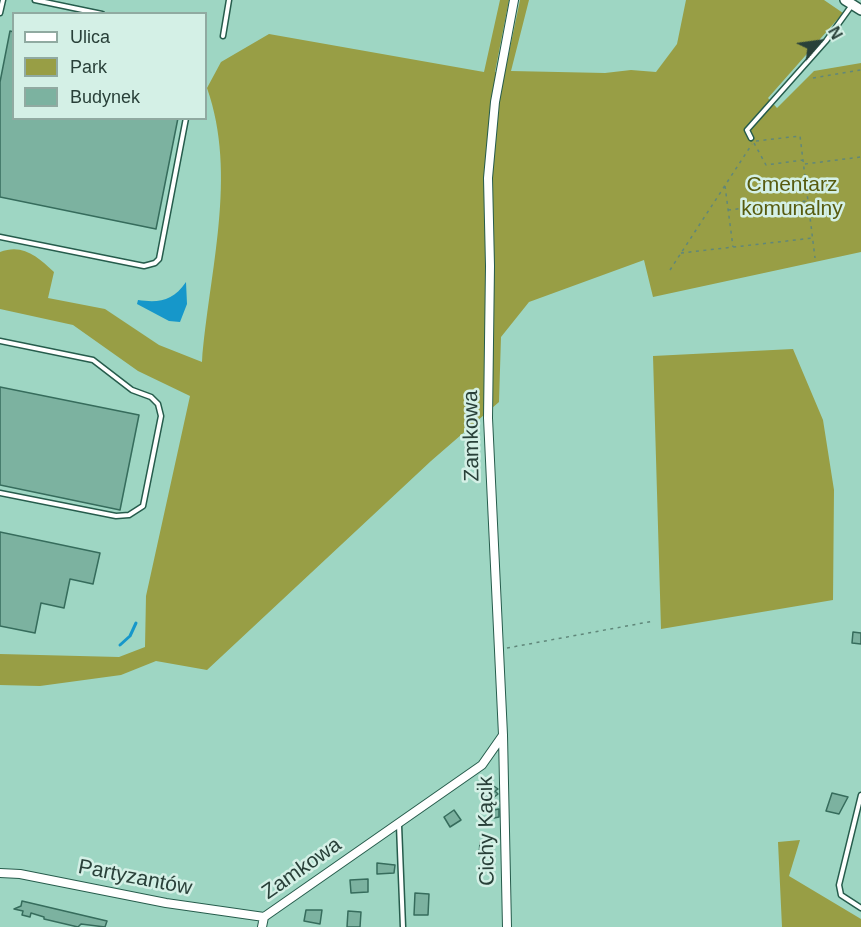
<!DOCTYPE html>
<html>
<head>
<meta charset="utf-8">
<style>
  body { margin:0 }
  #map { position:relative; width:861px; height:927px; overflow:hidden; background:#9ed6c3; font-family:Helvetica,sans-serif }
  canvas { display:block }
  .legend { position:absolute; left:12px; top:12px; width:195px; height:108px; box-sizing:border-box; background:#d4f0e6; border:2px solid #90aaa1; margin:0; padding:8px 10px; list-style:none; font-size:18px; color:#294039 }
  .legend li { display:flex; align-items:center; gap:12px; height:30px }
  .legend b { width:30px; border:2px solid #90aaa1 }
  .north { position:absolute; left:789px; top:12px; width:60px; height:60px; -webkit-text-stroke:4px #d4f0e6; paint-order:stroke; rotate:61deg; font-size:16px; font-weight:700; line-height:24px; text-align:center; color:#294039 }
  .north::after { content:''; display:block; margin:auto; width:21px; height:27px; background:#294039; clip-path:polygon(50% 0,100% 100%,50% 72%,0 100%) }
</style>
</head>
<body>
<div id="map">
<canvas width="861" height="927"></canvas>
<ul class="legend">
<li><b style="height:8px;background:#fff"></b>Ulica</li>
<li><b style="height:16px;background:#989e45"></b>Park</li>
<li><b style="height:16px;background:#7cb2a0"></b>Budynek</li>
</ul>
<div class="north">N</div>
</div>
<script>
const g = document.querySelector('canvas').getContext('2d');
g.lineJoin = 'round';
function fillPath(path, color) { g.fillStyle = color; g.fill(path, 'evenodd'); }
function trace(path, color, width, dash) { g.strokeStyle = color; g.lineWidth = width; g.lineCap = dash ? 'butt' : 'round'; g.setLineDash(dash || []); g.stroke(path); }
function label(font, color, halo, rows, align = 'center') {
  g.font = font + ' Helvetica,sans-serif'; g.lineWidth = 5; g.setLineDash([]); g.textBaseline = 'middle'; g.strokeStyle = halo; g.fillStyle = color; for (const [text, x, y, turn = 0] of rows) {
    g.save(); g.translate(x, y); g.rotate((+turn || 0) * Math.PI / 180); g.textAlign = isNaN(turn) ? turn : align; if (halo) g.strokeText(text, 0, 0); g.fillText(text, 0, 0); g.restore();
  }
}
const green = new Path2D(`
  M500,0h9l-14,72h10l15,-72h9l-18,71 94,2 26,-3 25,2 21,-28 9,-44h138l19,13 -75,85 9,10 37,-37 47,-8v189l-208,45 -9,-37 -115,42 -28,35 -2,65 -68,59 -224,209 -51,-9 -35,14 -81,11 -40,-1v-31l119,3 26,-10 1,-51 44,-200 -52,-25 -65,-46 -73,-16v-57c23,-9 38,5 54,20l-6,26 57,11 54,36 43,17c7,-90 36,-186 5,-274l14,-26 48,-28 215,38z
  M793,349l30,71 11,70 -1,110 -172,29 -8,-273z
  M800,840l-11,36 72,43v8h-79l-4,-85z`);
const water = new Path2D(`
  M186,282l1,22 -7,18 -11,-1 -32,-17 1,-4c21,3 35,1 48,-18z`);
const stream = new Path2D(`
  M120,645l10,-9 6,-13`);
const building = new Path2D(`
  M10,31l4,1v86h164l-22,111 -156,-32v-115z
  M0,387l139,28 -19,95 -120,-25z
  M0,532l100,21 -7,31 -23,-5 -6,29 -23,-5 -6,30 -35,-7z
  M853,632l8,1v11l-9,-1z
  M487,781l11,8 -3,2 3,3 -10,8 -10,-13z
  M832,793l16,4 -9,17 -13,-3z
  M499,809v8l-10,2 -1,-8z
  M454,810l7,10 -11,7 -6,-10z
  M480,842h11v13l-12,1z
  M377,863l18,2 -1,8 -17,1z
  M368,879v13l-17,1 -1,-13z
  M415,893l14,1 -1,21h-14z
  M22,901l85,20 -2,6 -24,-3 -3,3 -34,-8v-2l-13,-4 -1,4 -8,-2 1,-4 -9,-2 7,-3z
  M306,910h16l-2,14 -16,-3z
  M348,911l13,1 -1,15h-13z`);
const path = new Path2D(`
  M813,78l48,-8
  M756,141l44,-5 15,122
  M754,143l12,22 37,-5
  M805,164l56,-7
  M725,186l8,61
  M728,210l79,-9
  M681,253l132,-15
  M670,270l82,-126
  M507,648l147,-27`);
const service = new Path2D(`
  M35,0l67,14
  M0,13l3,-13
  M223,36l6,-36
  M751,138l-4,-8 79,-89 26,-36
  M0,237l144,29 11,-3 4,-4 27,-141
  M0,341l93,19 39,30 19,7 7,7 3,12 -18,90 -14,9 -13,1 -116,-23
  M861,795l-22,90 2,10 20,13
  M399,825l4,102`);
const minor = new Path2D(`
  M503,735l4,192
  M0,873l20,1 146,29 98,14
  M262,927l2,-10 218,-152 21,-30 -15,-317 2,-152 -2,-88 7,-76 19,-102`);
const tertiary = new Path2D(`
  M845,0l16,10`);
const parkNames = [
  ["Cmentarz",792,185],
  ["komunalny",792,209]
];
const streetNames = [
  ["Zamkowa",472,436,-91],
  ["Cichy Kącik",487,831,-91],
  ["Zamkowa",302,869,-35],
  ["Partyzantów",135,878,11]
];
fillPath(green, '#989e45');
fillPath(water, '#1697ca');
trace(stream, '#1697ca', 3);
fillPath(building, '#7cb2a0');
trace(building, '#366c5c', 1.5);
trace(service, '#265c4c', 7);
trace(minor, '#265c4c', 10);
trace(tertiary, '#265c4c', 12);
trace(path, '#60877a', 1.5, [3, 4.5]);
trace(service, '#fff', 4);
trace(minor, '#fff', 8);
trace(tertiary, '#fff', 9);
label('21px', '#575b0f', '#d4f0e6', parkNames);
label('21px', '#294039', '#d4f0e6', streetNames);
</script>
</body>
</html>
